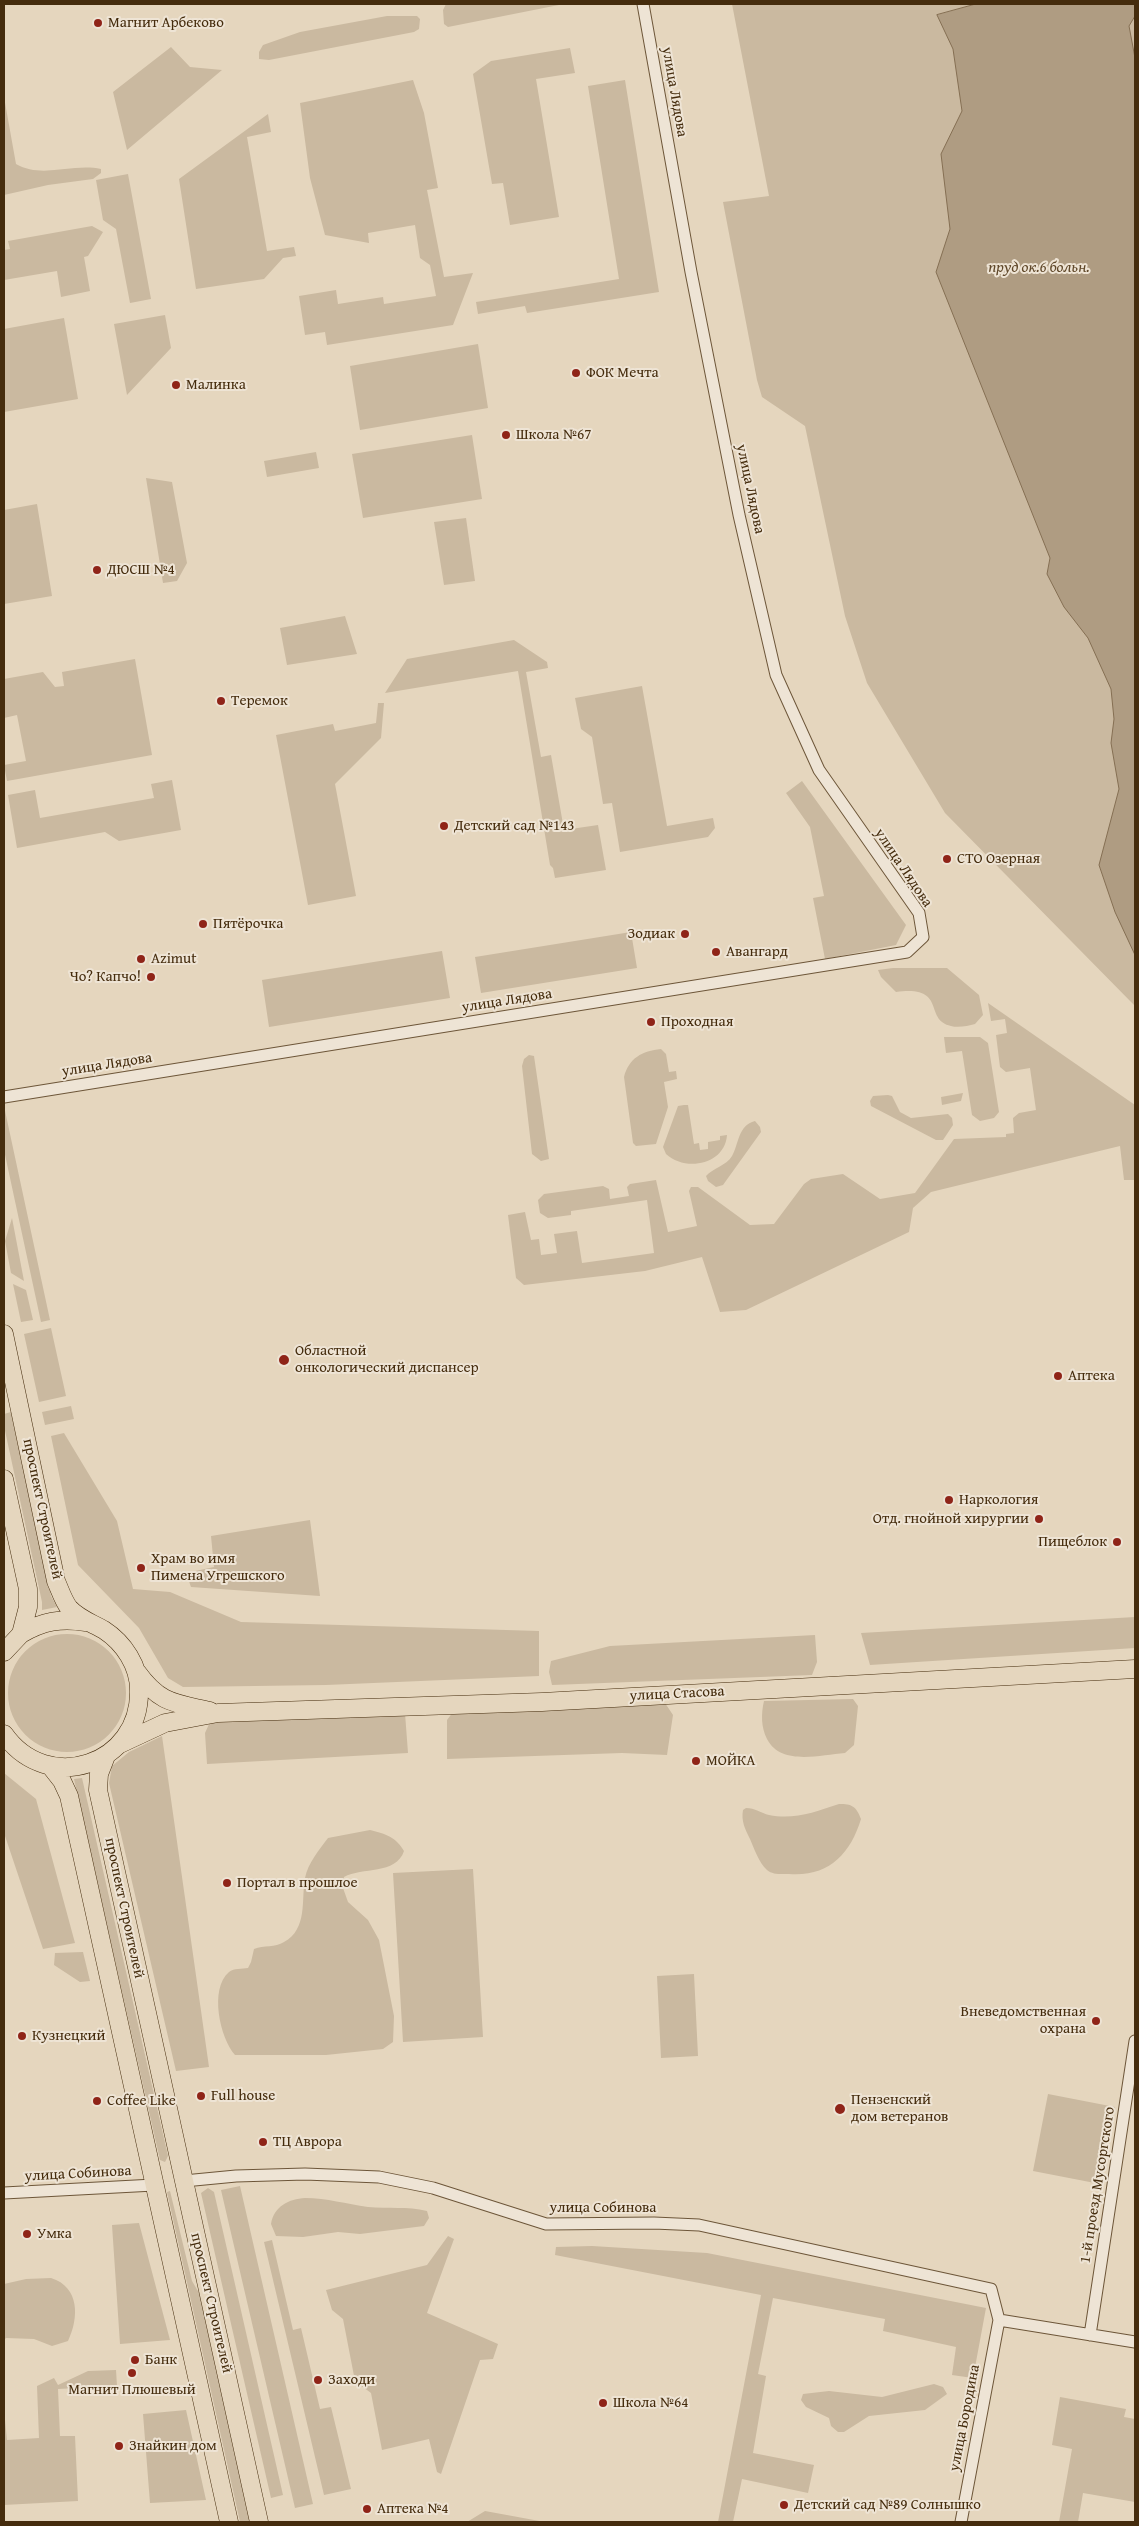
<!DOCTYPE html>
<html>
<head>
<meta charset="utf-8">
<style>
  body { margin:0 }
  #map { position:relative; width:1139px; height:2526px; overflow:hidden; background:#e5d6be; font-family:"Gentium Book Plus",serif }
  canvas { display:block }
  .frame { position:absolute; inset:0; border:5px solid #452c0d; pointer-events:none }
</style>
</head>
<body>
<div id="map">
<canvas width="1139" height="2526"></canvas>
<div class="frame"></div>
</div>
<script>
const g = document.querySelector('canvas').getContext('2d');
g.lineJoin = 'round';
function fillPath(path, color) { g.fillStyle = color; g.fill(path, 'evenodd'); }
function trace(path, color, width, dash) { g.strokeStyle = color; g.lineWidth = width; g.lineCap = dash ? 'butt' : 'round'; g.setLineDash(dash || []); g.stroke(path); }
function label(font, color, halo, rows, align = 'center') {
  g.font = font + ' "Gentium Book Plus",serif'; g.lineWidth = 4; g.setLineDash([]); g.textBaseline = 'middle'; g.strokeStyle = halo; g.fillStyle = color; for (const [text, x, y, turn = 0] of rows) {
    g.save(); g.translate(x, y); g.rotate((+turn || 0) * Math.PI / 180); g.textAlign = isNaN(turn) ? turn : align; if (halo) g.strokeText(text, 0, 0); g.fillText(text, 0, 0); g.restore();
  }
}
const green = new Path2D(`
  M446,4h118l-116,23 -4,-3 -1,-14z
  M732,4h403v1002l-190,-193 -78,-130 -22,-67 -40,-190 -43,-29 -5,-17 -34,-178 46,-6z
  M387,16h30l3,3 -1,10 -5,3 -145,28 -10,-1v-7l4,-7 37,-13z
  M171,47l19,20 32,3 -95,80 -14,-58z
  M570,48l5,25 -39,6 23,138 -49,8 -7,-42 -11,1 -19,-110 18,-13z
  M413,80l11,33 14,75 -11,2 17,87 29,-4 -20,52 -126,20 -2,-13 -20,3 -6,-39 37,-6 2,14 45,-7 1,7 52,-8 -6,-31 -10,-7 -5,-33 -47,8 1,10 -44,-8 -15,-57 -10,-75z
  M625,80l34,212 -132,21 -2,-7 -47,8 -2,-12 143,-23 -31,-193z
  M4,97l12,67c26,15 56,-1 85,5v4l-8,6 -45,6 -44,10z
  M268,114l3,18 -24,5 20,114 27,-4 2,9 -13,2 -19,21 -68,10 -17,-110z
  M128,174l23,125 -21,4 -14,-74 -13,-9 -7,-40z
  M92,226l11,6 -15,24 -4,1 6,34 -29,6 -4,-26 -53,9v-30l6,-1 -2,-8z
  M165,315l6,33 -44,47 -13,-71z
  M64,318l14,81 -74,13v-83z
  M478,344l10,64 -128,22 -10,-64z
  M472,435l10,64 -119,19 -11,-64z
  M316,452l3,16 -52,9 -3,-16z
  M146,478l26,4 15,81 -10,18 -14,2z
  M37,504l15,92 -48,8v-94z
  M466,518l9,63 -31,4 -10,-63z
  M345,616l12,38 -70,11 -7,-37z
  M514,640l33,22 1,6 -22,4 15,85 10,-2 13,75 34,-5 8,45 -51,8 -2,-10 -3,-3 -32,-194 -133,22 22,-34z
  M135,659l17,96 -145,26 -3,-16 22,-4 -9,-46 -13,3v-39l39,-7 12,15 9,-1 -2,-14z
  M642,686l25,140 46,-8 2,10 -7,9 -88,15 -8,-49 -9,1 -11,-67 -11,-8 -6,-31z
  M378,703h6l-3,35 -46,46 21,112 -48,9 -32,-170 57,-11 2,7 41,-8z
  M172,780l9,50 -62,11 -14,-9 -88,16 -9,-53 27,-5 5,28 114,-20 -3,-14z
  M802,781l104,144 -10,20 -71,14 -12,-61 11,-2 -14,-69 -24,-34z
  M631,932l6,36 -156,25 -6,-36z
  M442,951l8,47 -181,29 -7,-47z
  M893,968h54l32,27 4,20 -8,9c-7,2 -17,4 -24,2 -28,-6 -3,-41 -55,-34l-15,-15 -3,-7z
  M988,1003l147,102v75h-11l-4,-34 -189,46 -18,16 -4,24 -163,78 -26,2 -18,-55 -57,14 -121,14 -8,-7 -8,-63 17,-3 6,28 8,-1 2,16 16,-2 -3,-19 23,-3 5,32 72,-10 -7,-53 -76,11v4l-23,3 -8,-5 -2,-13 6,-6 59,-8 6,3 1,10 19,-3 -2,-9 3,-3 26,-4 12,52 29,-6 -8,-35 2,-4h7l52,38 24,-1 30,-40 7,-5 32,-5 37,25 35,-6 39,-54 52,-2v-3l8,-1 -1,-15 6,-5 17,-3 -6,-42 -24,4 -6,-5 -4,-32 11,-2 -2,-14 -14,2z
  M944,1037h36l8,6 11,69 -5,6 -14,3 -8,-6 -10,-64 -16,2z
  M661,1049l5,5 3,18 7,-1 1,8 -13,3 4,25 -12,37 -20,2 -3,-3 -9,-66c5,-19 18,-26 37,-28z
  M529,1055l5,1 15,103 -8,2 -9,-7 -10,-88 2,-7z
  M963,1093l-2,8 -19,4 -1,-8z
  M888,1095l4,1 8,16 11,6 37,-4 4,4 1,7 -10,15h-7l-65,-34 -1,-5 3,-5z
  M684,1105h4l6,39 5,-1 1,7 8,-1v-7l12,-2v-4l7,-1c-2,30 -42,37 -61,19l-3,-7 15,-41z
  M4,1106l46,214 -9,2 -37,-172z
  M755,1121l5,6 1,5 -38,53 -7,2 -8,-6 -2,-5c7,-8 20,-10 26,-20 7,-12 6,-31 23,-35z
  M12,1218l12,63 -13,-8 -6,-32z
  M13,1284l13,6 7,30 -12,2z
  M51,1328l15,68 -27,6 -15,-68z
  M71,1406l3,13 -29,6 -3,-13z
  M11,1412l40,184 6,11 -15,3v-8l-38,-176v-12z
  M64,1433l53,88 16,68 37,3 71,30 298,9v45l-213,9 -143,2 -15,-9 -29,-50 -61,-63 -27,-129z
  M310,1520l10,76 -129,-9 -5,-14 28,-6 -3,-31z
  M1135,1617v31l-265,17 -9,-32z
  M8 1693a59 59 0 1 1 118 0a59 59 0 1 1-118 0Z
  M815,1635l2,27 -5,13 -260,10 -3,-13 2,-11 59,-15z
  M853,1699l5,7 -4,39 -9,8c-26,2 -64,13 -78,-14 -6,-12 -6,-25 -3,-38z
  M665,1703l8,12 -6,40 -45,-2 -175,6v-39l6,-8z
  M405,1713l3,40 -201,11 -2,-31 5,-11z
  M162,1736l47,331 -33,4 -67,-288 3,-17 17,-14z
  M4,1773l32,26 39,144 -32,6 -39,-116z
  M82,1778l86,378 -3,6 -5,-2 -86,-381z
  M839,1804c13,0 17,2 22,15 -11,36 -33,58 -72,55 -8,0 -16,1 -22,-4 -8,-7 -13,-22 -17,-31 -5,-10 -9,-18 -7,-29l3,-2c9,0 15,5 23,7 25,5 46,-3 70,-11z
  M370,1830c16,4 26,7 34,21 -8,24 -42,16 -60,26l-1,11 5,14 20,18 11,20 15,76 -1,26 -10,7 -57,6h-91c-15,-17 -26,-66 -6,-83 5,-4 13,-3 19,-4l3,-6 3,-13c10,-4 21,-1 30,-7 24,-13 17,-42 21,-64 3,-15 14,-28 23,-40z
  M473,1869l10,168 -80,5 -10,-169z
  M83,1952l7,29 -10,1 -26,-17 1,-12z
  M694,1974l4,82 -37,2 -4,-82z
  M1048,2094l67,13 -15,77 -67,-13z
  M240,2186l73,318 -18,4 -74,-318z
  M208,2188l6,4 69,303 -12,3 -70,-305z
  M170,2191l22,90 10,17 48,224h-10l-73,-330z
  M305,2198c22,0 41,6 63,9 20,2 39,-1 59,4l2,7 -5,8 -64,8 -22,-2 -35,5 -27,-1 -5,-12c3,-18 18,-25 34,-26z
  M139,2223l31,117 -50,4 -8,-119z
  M448,2236l6,3 -27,74 71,31 -5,15 -13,1 -39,114 -4,-2 -8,-33 -47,11 -11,-57 -16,-12 -12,-62 -11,-9 -6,-20 101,-25z
  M272,2240l21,90 8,-2 19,81 11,-2 20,82 -27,6 -60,-253z
  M592,2246l115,7 279,55 -13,70 -21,-3 4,-28 -73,-16 2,-12 -112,-21 -15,76 8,2 -13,77 61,12 -6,28 -66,-14 -9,43h-15l43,-227 -206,-40 1,-8z
  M51,2278c29,9 28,40 17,63l-16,5 -18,-7 -28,-1 -2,2v-56l22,-5z
  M116,2370l1,16 -59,3 2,47h15l3,65 -74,4v-95l3,30 32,-2 -2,-52 17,-8 4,7 30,-14z
  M934,2384l9,3 4,7 -22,16 -56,6 -25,16h-6l-7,-6 -2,-8 -23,-11 -5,-7 2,-6 26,-3 53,6z
  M1060,2397l66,12 -2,8 11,2v83l-52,-9 -5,29h-19l13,-73 -20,-4z
  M186,2410l20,90 -56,3 -7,-89z
  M485,2511l60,11h-78z`);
const water = new Path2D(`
  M976,4h159v12l-6,10 6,32v897l-20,-43 -16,-47 20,-76 -8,-46 3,-24 -3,-30 -23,-51 -24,-31 -17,-33 3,-16 -114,-286 14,-43 -9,-75 21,-43 -9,-62 -16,-34z`);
const street = new Path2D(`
  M4,1097l903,-145 16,-15 -4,-24 -100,-143 -43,-95 -37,-160 -48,-243 -48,-268
  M184,2181l52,-5 69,-2 74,3 54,11 113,36 108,-1 45,2 292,64 8,31 -38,202
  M4,2193l150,-8
  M999,2320l136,22
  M1090,2335l45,-294`);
const primary = new Path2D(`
  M4,1334l52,247c4,9 7,19 13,27 10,11 23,15 35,22 20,13 35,36 35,60 2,75 -92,106 -135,44
  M4,1479l24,110v18l-7,27 -17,18
  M21,1634c22,-13 40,-16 65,-12
  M137,1672c23,32 38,31 73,39
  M120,1744l45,-21 53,-10 324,-11 593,-33
  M106,1756l-7,18 -1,16 161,732
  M51,1767l11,14 7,15 160,726`);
const markers = [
  [98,23,5,"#8f2418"],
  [576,373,5,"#8f2418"],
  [176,385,5,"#8f2418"],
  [506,435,5,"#8f2418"],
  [97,570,5,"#8f2418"],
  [221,701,5,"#8f2418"],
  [444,826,5,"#8f2418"],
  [947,859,5,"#8f2418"],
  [203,924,5,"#8f2418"],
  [685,934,5,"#8f2418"],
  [716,952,5,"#8f2418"],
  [141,959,5,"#8f2418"],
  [151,977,5,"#8f2418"],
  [651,1022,5,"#8f2418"],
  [284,1360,6,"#8f2418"],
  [1058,1376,5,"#8f2418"],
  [949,1500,5,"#8f2418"],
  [1039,1519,5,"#8f2418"],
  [1117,1542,5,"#8f2418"],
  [141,1568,5,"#8f2418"],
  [696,1761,5,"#8f2418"],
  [227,1883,5,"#8f2418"],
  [1096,2021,5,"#8f2418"],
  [22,2036,5,"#8f2418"],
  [201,2096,5,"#8f2418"],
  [97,2101,5,"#8f2418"],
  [840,2109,6,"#8f2418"],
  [263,2142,5,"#8f2418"],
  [27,2234,5,"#8f2418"],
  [135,2360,5,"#8f2418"],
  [132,2373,5,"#8f2418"],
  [318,2380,5,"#8f2418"],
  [603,2403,5,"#8f2418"],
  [119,2446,5,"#8f2418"],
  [784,2505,5,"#8f2418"],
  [367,2509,5,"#8f2418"]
];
const poiNames = [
  ["Магнит Арбеково",108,23],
  ["ФОК Мечта",586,373],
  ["Малинка",186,385],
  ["Школа №67",516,435],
  ["ДЮСШ №4",107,570],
  ["Теремок",231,701],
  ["Детский сад №143",454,826],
  ["СТО Озерная",957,859],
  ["Пятёрочка",213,924],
  ["Зодиак",675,934,"right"],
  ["Авангард",726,952],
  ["Azimut",151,959],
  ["Чо? Капчо!",141,977,"right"],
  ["Проходная",661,1022],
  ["Областной",295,1351],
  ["онкологический диспансер",295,1368],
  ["Аптека",1068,1376],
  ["Наркология",959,1500],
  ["Отд. гнойной хирургии",1029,1519,"right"],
  ["Пищеблок",1107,1542,"right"],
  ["Храм во имя",151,1559],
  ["Пимена Угрешского",151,1576],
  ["МОЙКА",706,1761],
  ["Портал в прошлое",237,1883],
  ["Вневедомственная",1086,2012,"right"],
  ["охрана",1086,2029,"right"],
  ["Кузнецкий",32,2036],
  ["Full house",211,2096],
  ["Пензенский",851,2100],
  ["дом ветеранов",851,2117],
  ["Coffee Like",107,2101],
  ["ТЦ Аврора",273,2142],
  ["Умка",37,2234],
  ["Банк",145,2360],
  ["Заходи",328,2380],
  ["Магнит Плюшевый",132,2390,"center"],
  ["Школа №64",613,2403],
  ["Знайкин дом",129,2446],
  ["Детский сад №89 Солнышко",794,2505],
  ["Аптека №4",377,2509]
];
const streetNames = [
  ["улица Лядова",674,92,80],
  ["улица Лядова",750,489,78],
  ["улица Лядова",903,868,56],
  ["улица Лядова",507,1001,-9],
  ["улица Лядова",107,1065,-9],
  ["проспект Строителей",42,1509,78],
  ["улица Стасова",677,1694,-3],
  ["проспект Строителей",124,1908,78],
  ["улица Собинова",78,2174,-3],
  ["1-й проезд Мусоргского",1098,2185,-81],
  ["улица Собинова",603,2208],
  ["проспект Строителей",211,2303,77],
  ["улица Бородина",965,2418,-79]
];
const waterNames = [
  ["пруд ок.6 больн.",1039,268]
];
fillPath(green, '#cab9a0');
fillPath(water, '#af9c82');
trace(water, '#856f53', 1);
trace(street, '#6d5639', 13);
trace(primary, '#452c0d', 19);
trace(street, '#eee4d5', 11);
trace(primary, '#e5d6be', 18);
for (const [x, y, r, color] of markers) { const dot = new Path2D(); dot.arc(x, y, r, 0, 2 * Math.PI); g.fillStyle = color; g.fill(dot); trace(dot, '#eee4d5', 2); }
label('15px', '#452c0d', '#eee4d5', poiNames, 'left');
label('15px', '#452c0d', '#eee4d5', streetNames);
label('italic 16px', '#60482a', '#eee4d5', waterNames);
</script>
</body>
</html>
